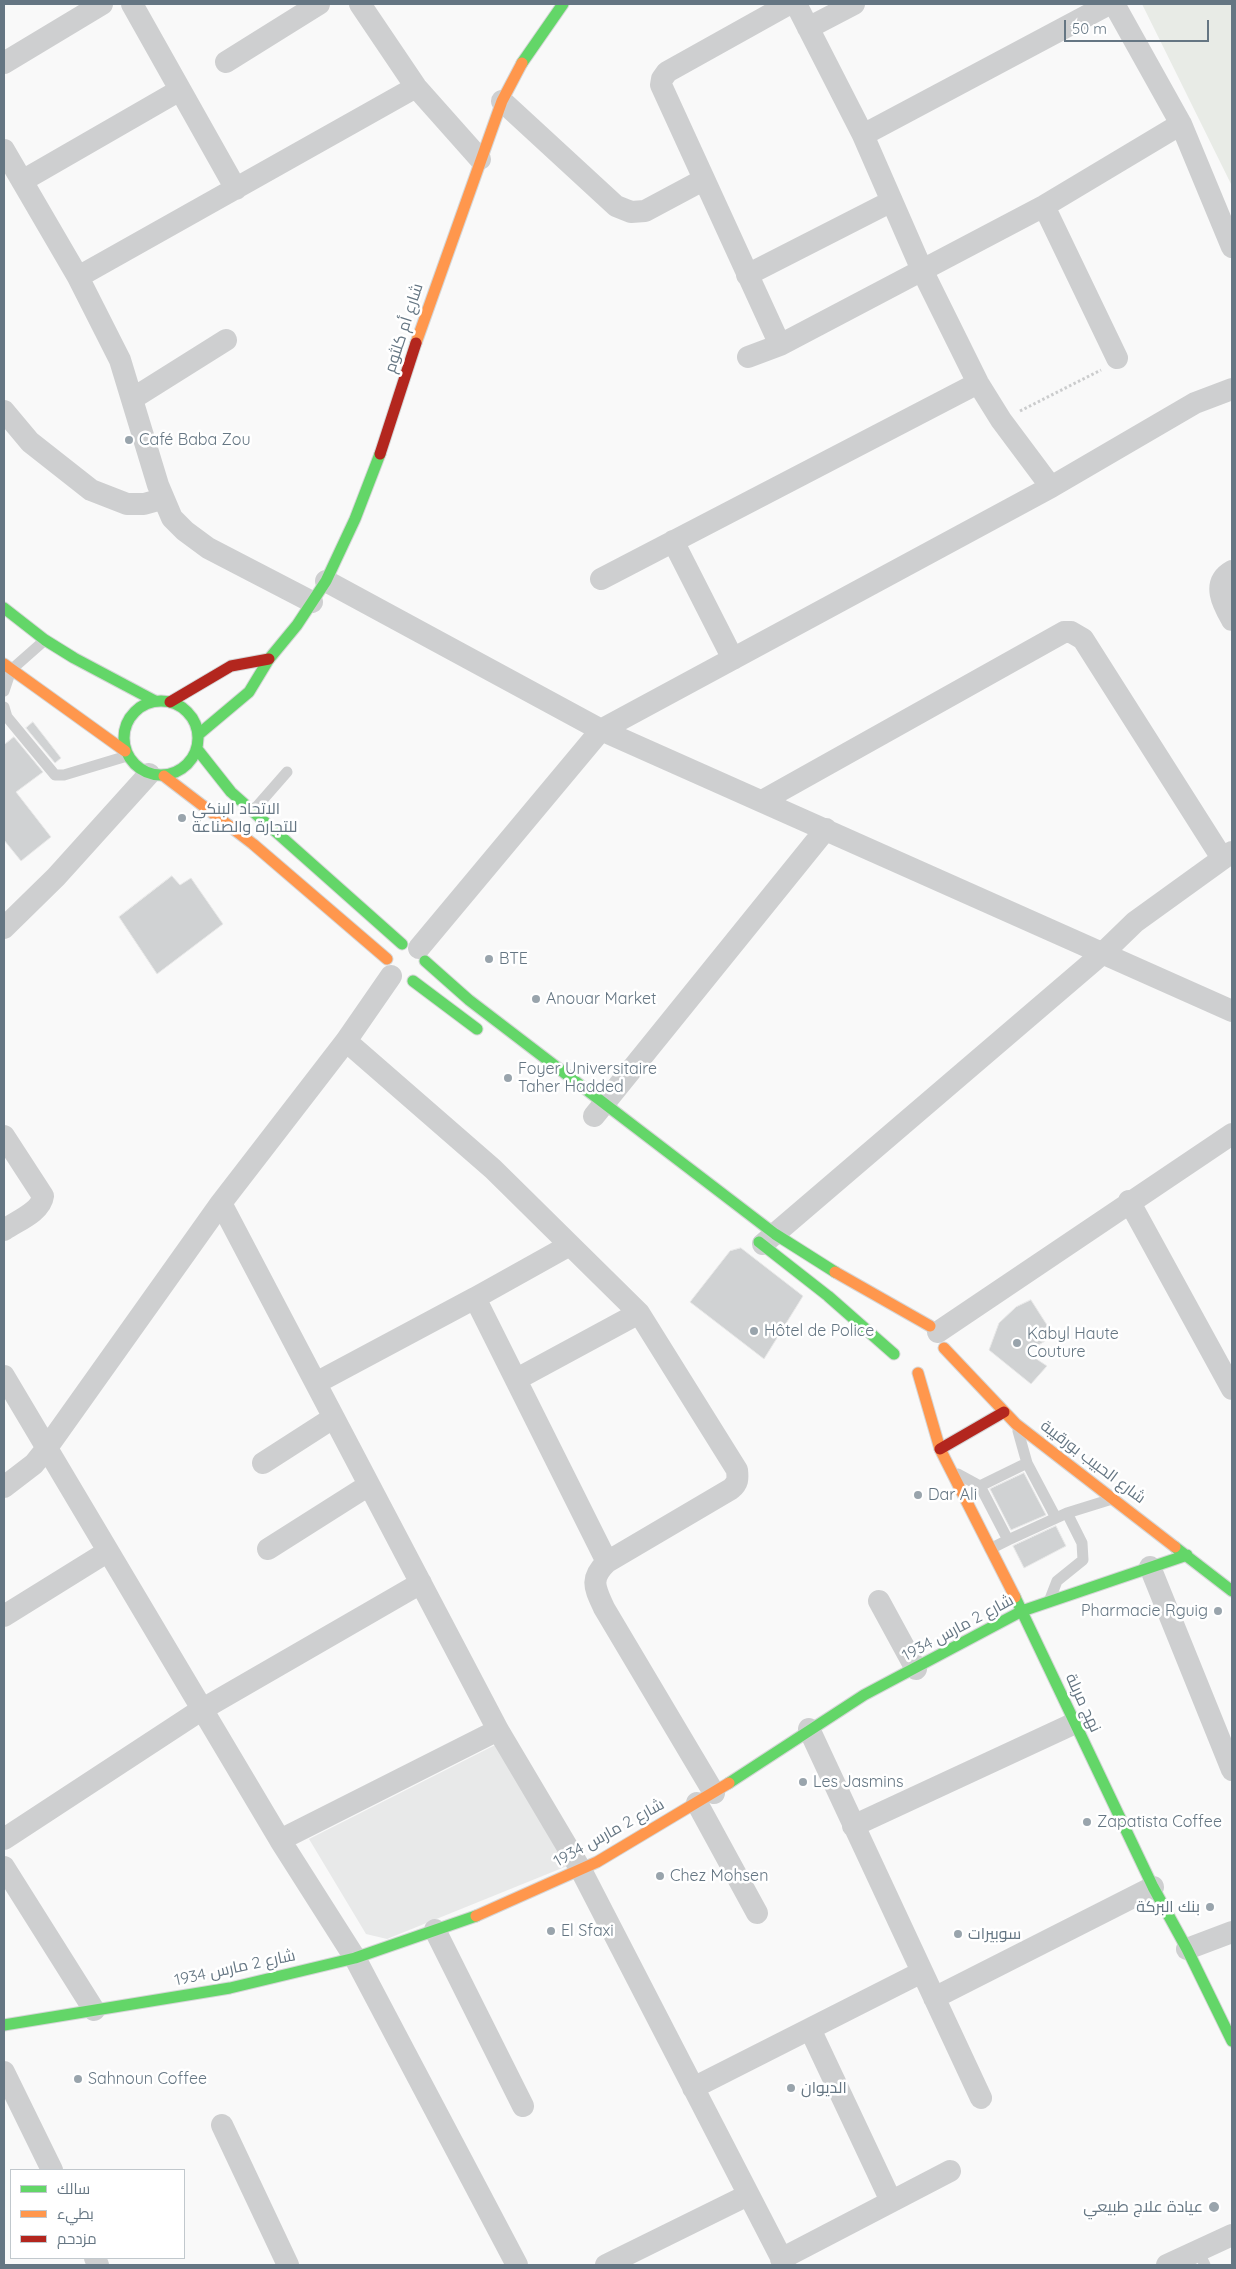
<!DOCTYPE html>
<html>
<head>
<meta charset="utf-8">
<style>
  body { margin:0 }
  #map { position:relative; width:1236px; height:2269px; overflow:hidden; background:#f9f9f9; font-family:Quicksand,Cairo,sans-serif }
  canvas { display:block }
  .frame { position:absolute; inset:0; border:5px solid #657683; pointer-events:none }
  .legend { position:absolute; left:10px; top:2169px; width:175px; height:90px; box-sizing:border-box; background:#fff; border:1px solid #c1c8cd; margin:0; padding:6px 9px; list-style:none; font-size:15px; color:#657683 }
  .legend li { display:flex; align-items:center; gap:10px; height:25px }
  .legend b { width:25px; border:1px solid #c1c8cd }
  .scale { position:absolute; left:1064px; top:20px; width:145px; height:22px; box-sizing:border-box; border:2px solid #657683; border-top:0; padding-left:6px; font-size:15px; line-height:18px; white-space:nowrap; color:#657683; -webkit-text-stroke:4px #fff; paint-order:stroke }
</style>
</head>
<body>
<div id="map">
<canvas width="1236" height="2269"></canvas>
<div class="frame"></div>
<ul class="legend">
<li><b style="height:6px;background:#63d668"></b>سالك</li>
<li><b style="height:6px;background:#ff974d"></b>بطيء</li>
<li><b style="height:6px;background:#b3261e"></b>مزدحم</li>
</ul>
<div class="scale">50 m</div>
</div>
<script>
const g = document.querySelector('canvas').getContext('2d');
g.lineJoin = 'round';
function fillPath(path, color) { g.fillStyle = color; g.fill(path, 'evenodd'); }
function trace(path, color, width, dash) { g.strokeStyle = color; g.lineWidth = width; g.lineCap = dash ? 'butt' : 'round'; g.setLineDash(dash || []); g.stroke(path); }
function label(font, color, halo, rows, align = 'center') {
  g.font = font + ' Quicksand,Cairo,sans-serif'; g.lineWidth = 5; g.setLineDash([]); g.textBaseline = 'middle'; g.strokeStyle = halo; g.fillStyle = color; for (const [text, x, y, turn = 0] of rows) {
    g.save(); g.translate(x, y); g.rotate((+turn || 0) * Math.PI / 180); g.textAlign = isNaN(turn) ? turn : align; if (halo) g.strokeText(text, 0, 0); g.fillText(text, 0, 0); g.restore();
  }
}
const built = new Path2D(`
  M509,1738l73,122 -195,79 -21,-5 -57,-95z`);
const green = new Path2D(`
  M1141,4h91v182l-90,-182z`);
const building = new Path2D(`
  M33,722l28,36 -6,5 -29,-35z
  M14,737l29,35 -27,20 35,45 -30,24 -17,-21v-95z
  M172,876l8,9 11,-7 32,46 -66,50 -38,-57z
  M741,1248l62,48 -39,63 -74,-57 40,-51z
  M1031,1300l23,36 -28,16 21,14 -16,18 -42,-34 10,-27 17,-16z
  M1024,1473l22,42 -35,15 -21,-41z
  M1056,1526l10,20 -42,22 -11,-22z`);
const path = new Path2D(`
  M1020,411l81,-41`);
const lane = new Path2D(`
  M4,691l7,-21 34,-30
  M4,707l3,10 48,58h9l63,-19
  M252,812l35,-40
  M1018,1431l9,32 29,55
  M958,1474l22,12 28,54 -18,9
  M980,1486l47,-23
  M1008,1540l59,-27 45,-14
  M1050,1599l7,-18 26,-21 -1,-17 -15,-30
  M1198,2251l7,14`);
const street = new Path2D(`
  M132,4l104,185
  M360,4l56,83 64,72
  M796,4l67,131 59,135 56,113 23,37 50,67
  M1114,4l67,120 51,123
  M808,28l46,-24
  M226,62l93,-58
  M4,63l98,-59
  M502,101l114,105 15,6 14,-1 58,-31
  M863,135l246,-131
  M4,150l74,127 42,83 38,125 14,33 13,13 23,17 104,54
  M22,181l158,-91
  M1044,206l73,152
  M747,275l145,-74
  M78,277l338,-190
  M780,345l-119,-260 1,-6 5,-7 122,-68
  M748,357l32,-12 264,-139 137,-82
  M132,399l94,-59
  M4,411l26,31 61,48 36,14h17l18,-5
  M673,541l60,118
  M1232,571c-21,12 -9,33 0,49
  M601,579l377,-196
  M326,581l275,149 631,281
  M762,801l302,-169h7l12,7 139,219
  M4,928l52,-51 93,-103
  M419,948l182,-218 450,-243 144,-84 37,-14
  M346,1041l147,128 146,144 98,157c1,9 1,13 -6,19l-124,73
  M594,1116l232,-287
  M4,1136l39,60c-2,16 -26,25 -39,34
  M1129,1201l103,188
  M221,1203l277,527 83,140 204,395
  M763,1244l340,-291 32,-31 97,-70
  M570,1245l-95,53 132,264c-18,17 -12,26 -3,46l110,185
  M938,1332l294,-198
  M4,1376l276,464 75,118 162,307
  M517,1379l122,-66
  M316,1383l159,-85
  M263,1463l70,-45
  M4,1487l30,-23 12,-15 175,-246 125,-162 45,-65
  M268,1549l101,-64
  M1150,1567l82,203
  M879,1601l37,68
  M4,1616l103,-64
  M809,1729l172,369
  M697,1803l60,110
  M853,1826l222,-103
  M4,1839l197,-129 220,-127
  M280,1840l218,-110
  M4,1867l90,143
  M435,1930l88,176
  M1187,1949l45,-17
  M934,1998l219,-111
  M810,2029l81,172
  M4,2072l48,98
  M693,2088l229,-116
  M222,2125l66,140
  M95,2258l3,7
  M781,2259l169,-88
  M606,2265l142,-70
  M1167,2265l65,-30`);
const fast = new Path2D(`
  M522,63l41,-59
  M4,608l41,32 29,18 81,43
  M124 738a37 37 0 1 1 74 0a37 37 0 1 1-74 0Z
  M199,734l50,-42 20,-33 28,-34 29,-44 29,-62 25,-65
  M197,749l34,43 171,152
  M425,961l44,39 306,234 60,38
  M413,981l64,48
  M759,1242l69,54 66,58
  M1175,1547l57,44
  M1015,1597l138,290 34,62 45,92
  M729,1783l135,-88 158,-84 165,-56
  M4,2025l226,-37 125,-30 121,-42`);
const slow = new Path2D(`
  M416,343l86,-242 20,-38
  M4,664l121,87
  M164,776l89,68 134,115
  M835,1272l95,54
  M944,1348l72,76 159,123
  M918,1373l22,76 75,148
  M476,1916l121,-54 132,-79`);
const jam = new Path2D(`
  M380,454l36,-111
  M170,702l61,-36 38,-7
  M940,1449l64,-37`);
const markers = [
  [129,440,5,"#99a4ac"],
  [182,818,5,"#99a4ac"],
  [489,959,5,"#99a4ac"],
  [536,999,5,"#99a4ac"],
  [508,1078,5,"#99a4ac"],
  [754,1331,5,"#99a4ac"],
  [1017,1343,5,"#99a4ac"],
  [918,1495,5,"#99a4ac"],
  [1218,1611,5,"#99a4ac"],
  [803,1782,5,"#99a4ac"],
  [1087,1822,5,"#99a4ac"],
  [660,1876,5,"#99a4ac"],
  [1210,1907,5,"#99a4ac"],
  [551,1931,5,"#99a4ac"],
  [958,1934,5,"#99a4ac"],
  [78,2079,5,"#99a4ac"],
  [791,2088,5,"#99a4ac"],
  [1214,2207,6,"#99a4ac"]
];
const streetNames = [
  ["شارع أم كلثوم",404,328,-72],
  ["شارع الحبيب بورقيبة",1093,1462,37],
  ["شارع 2 مارس 1934",958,1628,-28],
  ["نهج مربلة",1083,1703,65],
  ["شارع 2 مارس 1934",609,1833,-29],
  ["شارع 2 مارس 1934",235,1968,-12]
];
const poiNames = [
  ["Café Baba Zou",139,440],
  ["الاتحاد البنكي",192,809],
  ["للتجارة والصناعة",192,827],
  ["BTE",499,959],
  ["Anouar Market",546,999],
  ["Foyer Universitaire",518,1069],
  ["Taher Hadded",518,1087],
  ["Hôtel de Police",764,1331],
  ["Kabyl Haute",1027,1334],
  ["Couture",1027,1352],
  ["Dar Ali",928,1495],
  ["Pharmacie Rguig",1208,1611,"right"],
  ["Les Jasmins",813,1782],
  ["Zapatista Coffee",1097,1822],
  ["Chez Mohsen",670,1876],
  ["بنك البركة",1200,1907,"right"],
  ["El Sfaxi",561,1931],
  ["سوبيرات",968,1934],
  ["Sahnoun Coffee",88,2079],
  ["الديوان",801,2088],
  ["عيادة علاج طبيعي",1203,2207,"right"]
];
fillPath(built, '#e8e9e9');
fillPath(green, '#e8ebe6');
fillPath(building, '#d0d2d3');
trace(building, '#e8e8e8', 1);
trace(fast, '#d5d6d7', 13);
trace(slow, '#d5d6d7', 13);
trace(jam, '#d5d6d7', 13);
trace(path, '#cbcccd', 3, [2.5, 2.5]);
trace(lane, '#cecfd0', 11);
trace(street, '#cecfd0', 22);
trace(fast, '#63d668', 11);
trace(slow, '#ff974d', 11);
trace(jam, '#b3261e', 11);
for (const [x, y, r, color] of markers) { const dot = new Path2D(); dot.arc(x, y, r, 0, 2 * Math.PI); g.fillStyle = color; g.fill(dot); trace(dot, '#fff', 2); }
label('16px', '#657683', '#fff', streetNames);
label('16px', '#657683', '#fff', poiNames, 'left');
</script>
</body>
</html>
